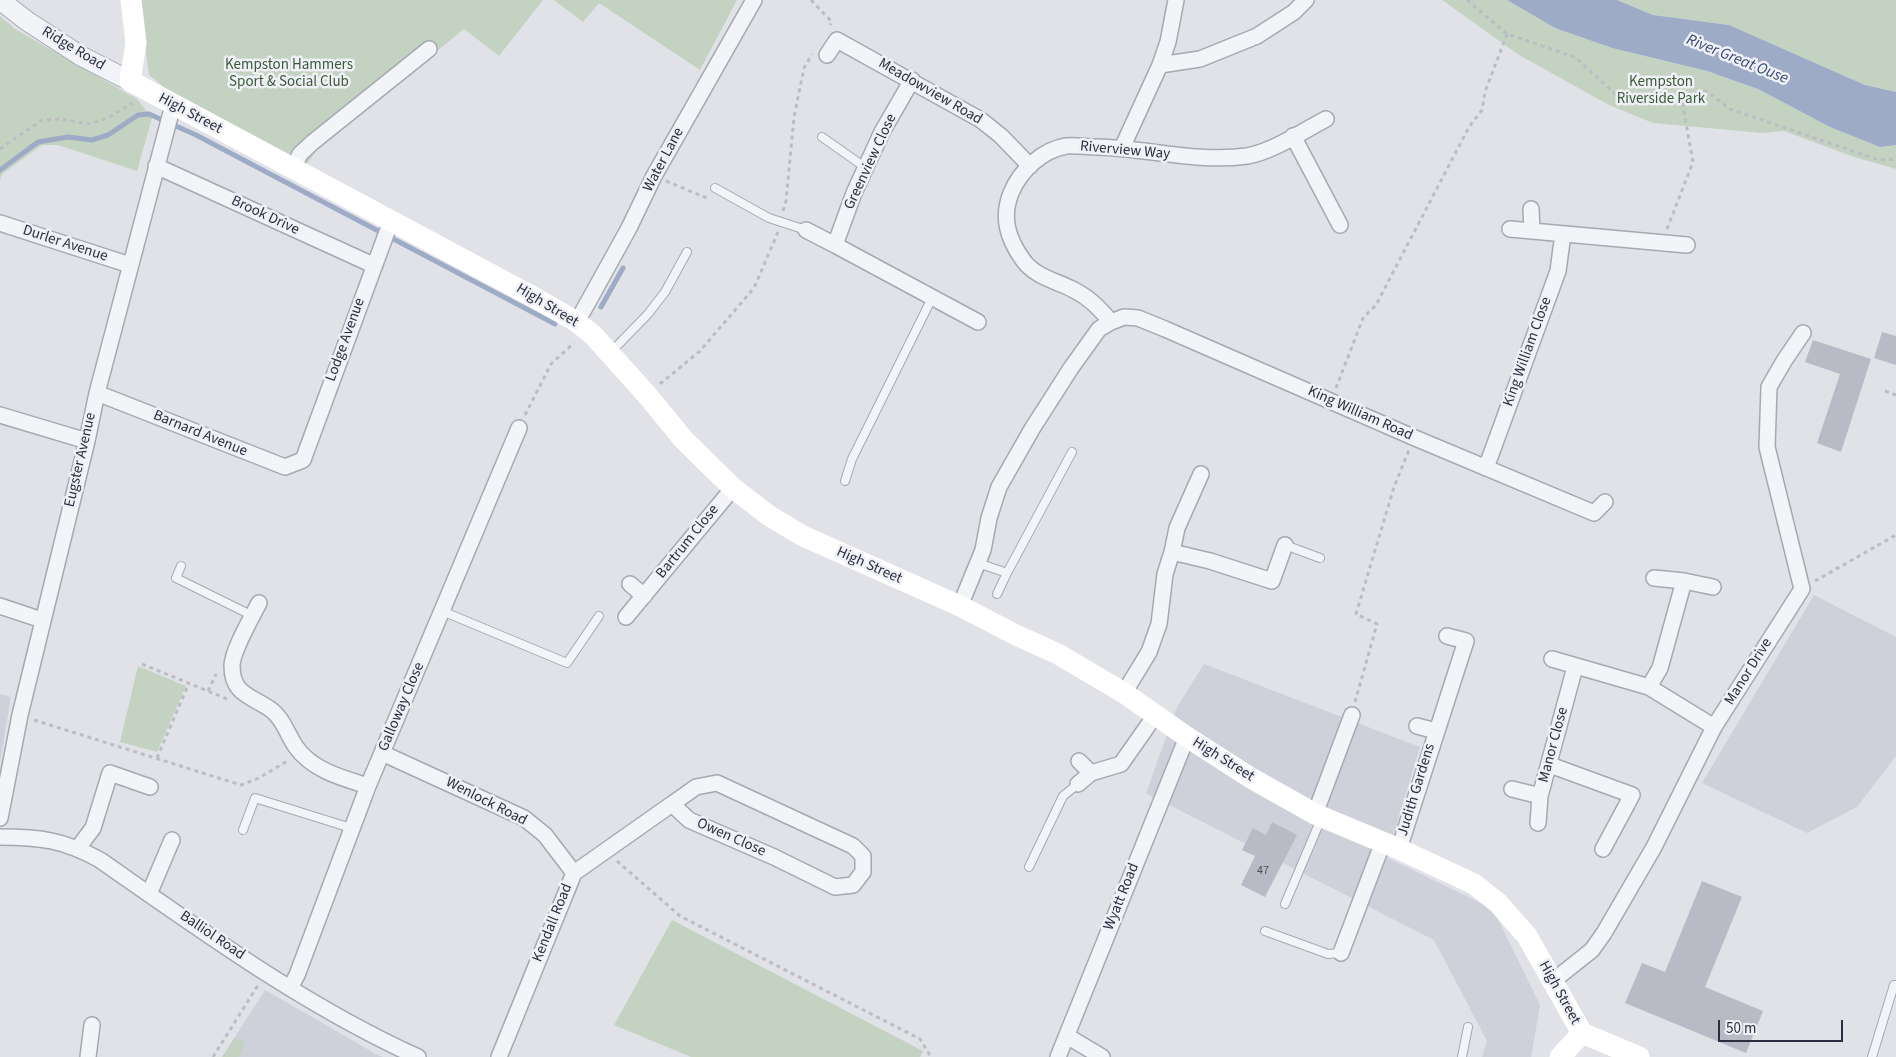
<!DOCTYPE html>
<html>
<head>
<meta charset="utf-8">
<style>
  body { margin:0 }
  #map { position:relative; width:1896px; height:1057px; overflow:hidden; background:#e0e2e8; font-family:"Source Sans 3",sans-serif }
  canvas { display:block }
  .scale { position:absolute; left:1718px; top:1020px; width:125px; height:22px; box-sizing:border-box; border:2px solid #2a2e3f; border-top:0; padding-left:6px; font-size:15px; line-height:18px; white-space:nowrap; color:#2a2e3f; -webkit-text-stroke:4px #f0f1f6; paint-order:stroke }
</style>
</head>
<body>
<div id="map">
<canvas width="1896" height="1057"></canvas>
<div class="scale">50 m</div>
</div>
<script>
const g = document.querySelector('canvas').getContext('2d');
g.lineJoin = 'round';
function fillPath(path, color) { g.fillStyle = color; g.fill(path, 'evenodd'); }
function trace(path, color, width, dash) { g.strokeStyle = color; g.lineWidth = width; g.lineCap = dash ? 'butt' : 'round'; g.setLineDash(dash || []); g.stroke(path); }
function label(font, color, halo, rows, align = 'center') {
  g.font = font + ' "Source Sans 3",sans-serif'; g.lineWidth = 5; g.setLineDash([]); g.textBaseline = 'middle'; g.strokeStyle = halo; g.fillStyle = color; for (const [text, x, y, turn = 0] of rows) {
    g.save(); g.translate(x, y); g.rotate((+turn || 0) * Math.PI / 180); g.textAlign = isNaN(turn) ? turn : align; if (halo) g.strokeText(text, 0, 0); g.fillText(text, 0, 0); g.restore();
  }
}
const built = new Path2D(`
  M1814,595l82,42v119l-39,51 -50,26 -105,-50z
  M1204,664l216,83 -26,86 -6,25 105,51 47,96 -9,52h-49l5,-16 -53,-101 -288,-147 31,-86z
  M0,694l11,3 -11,65z
  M265,990l111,64 7,3h-161z`);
const green = new Path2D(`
  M139,0h404l-44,56 -35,-27 -145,118 -14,20 -122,-65 -34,-27z
  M554,0h183l-37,70 -101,-67 -16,19z
  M1442,0h65l48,28 57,20 95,23 51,18 72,38 50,20 16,-2v24l-42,-12 -70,-26 -22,2 -109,-10 -44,-18 -90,-50z
  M1617,0h279v92l-31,-7 -136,-60 -76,-10z
  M0,16l15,13 122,70 15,19 -15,53 -79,-26h-16l-40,29 -2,7z
  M138,666l48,20 -29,66 -37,-10z
  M672,920l251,131 -3,6h-229l-77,-32z
  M235,1037l10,6 -6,14h-17z`);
const water = new Path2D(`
  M1507,0h110l36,15 76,10 136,60 31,7v53l-16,2 -50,-20 -72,-38 -51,-18 -95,-23 -57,-20z`);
const stream = new Path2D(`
  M0,170l38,-28 30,-5 24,3 16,-5 30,-20 11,-1 47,21 359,189
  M601,307l22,-39`);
const building = new Path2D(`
  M1882,332l14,4v29l-22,-7z
  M1813,340l58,19 -30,93 -24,-9 23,-69 -35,-12z
  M1272,822l25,13 -32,62 -24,-12 14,-29 -13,-6 11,-22 13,7z
  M1702,881l40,16 -37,90 58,24 -17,42 -121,-50 17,-40 23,9z`);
const path = new Path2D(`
  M811,0l21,22 -2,3
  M1467,0l40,34 68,23 51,47 80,-13 24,18 149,51 17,-1
  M0,149l42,-29 19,-1 28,5 19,-6 24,-15
  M666,181l43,18
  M783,211l3,-10 8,-84 10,-49 8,-14
  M1667,229l26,-67 -12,-67
  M660,384l40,-33 54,-63 24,-56
  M1336,388l27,-70 13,-13 93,-178 13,-17 3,-18 22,-58
  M1885,391l11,4
  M525,415l26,-51 23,-21
  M1815,581l81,-46
  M142,664l85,35
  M208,691l8,-17
  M1355,702l22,-78 -21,-10 38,-127 15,-37
  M34,720l207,65 18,-7 30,-18
  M157,758l32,-75
  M617,861l63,55 240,123 11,18
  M213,1057l45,-72`);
const service = new Path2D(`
  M822,137l44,31
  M715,188l54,30 37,12
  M611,352l37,-38 17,-22 22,-40
  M845,481l7,-22 80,-161
  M1285,545l35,13
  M978,563l29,10 65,-121
  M181,566l-5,12 77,38
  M997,594l10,-21
  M442,611l125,52 32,-47
  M243,830l12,-32 96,30
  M1029,867l34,-71 15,-12
  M1285,904l36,-85
  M1265,931l63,23 13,-1
  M1462,1057l6,-30
  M1872,1057l22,-72h2`);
const minor = new Path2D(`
  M827,55l10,-15 144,80 20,16 29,30
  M1160,65l40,-6 57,-23 37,-24 12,-12
  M1293,136l47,89
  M1122,148l38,-83 8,-23 8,-42
  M156,166l217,99
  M293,169l7,-15 13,-12 116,-93
  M1531,209l1,22
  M0,223l130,42
  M1510,229l177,16
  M806,230l29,15 19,-52 28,-61 30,-52
  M835,245l143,77
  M577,322l52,-94 25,-52 100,-176
  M1111,322c-11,-13 -21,-24 -37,-32 -17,-9 -39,-13 -51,-30 -15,-21 -22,-42 -12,-67 9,-22 31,-43 55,-47 10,-1 21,1 31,1 50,1 99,16 150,9 25,-4 56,-25 79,-37
  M97,393l188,74 18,-7 88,-239
  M0,415l87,26
  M1486,468l72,-197 5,-37
  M1172,552l5,-24 24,-54
  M1654,578l30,3 29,6
  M630,584l14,12
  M259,603c-7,14 -27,48 -27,63 0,29 20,30 38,43 13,9 17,25 26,38 16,23 46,31 72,39
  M0,606l42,14
  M960,606l23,-56 6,-32 10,-31 33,-58 39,-61 28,-39 12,-7 13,-5 14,1 27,11 250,109 179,75 11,-11
  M626,617l107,-129
  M1552,659l97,28 65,40
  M1649,687l11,-19 24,-87
  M1124,693l25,-41 10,-28 6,-50 7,-22 38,9 62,20 13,-36
  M1417,726l19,5
  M382,753l142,65 21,17 29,38
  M1079,761l12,12
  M1550,765l82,30 -29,54
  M717,783l136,63 10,10v16l-10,13 -18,2 -61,-30 -85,-37 -17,-16 24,-17z
  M1078,784l13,-11 30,-9 35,-50
  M1512,789l28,7
  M1315,814l37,-99
  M0,818l20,-103 67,-274 10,-48 76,-288
  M1538,823l2,-27 35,-129
  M0,837c40,0 64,3 100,23 102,71 205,146 318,197
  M78,848l15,-20 17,-55 40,14
  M1399,849l67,-208 -19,-5
  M149,894l23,-54
  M1341,953l42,-111
  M1553,981l39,-31 12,-17 50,-86 60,-120 88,-138 -35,-142 2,-60 15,-26 19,-28
  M290,988l7,-13 71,-189 151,-358
  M1067,1036l35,21
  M88,1057l4,-32
  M499,1057l75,-184 98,-69
  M1058,1057l129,-320`);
const tertiary = new Path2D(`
  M0,0l27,21 54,35 49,25`);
const secondary = new Path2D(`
  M131,0l5,43 -6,38 407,218 40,23 17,14 53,59 37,45 49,48 35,27 35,21 157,70 56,29 42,19 66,39 63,44 64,41 64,36 84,35 75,35 24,19 29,33 55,97
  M1582,1033l57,24
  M1560,1057l22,-24`);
const numberNames = [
  ["47",1263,871]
];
const streetNames = [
  ["Ridge Road",73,49,31],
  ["Meadowview Road",930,92,30],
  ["High Street",190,114,28],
  ["Riverview Way",1125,151,5],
  ["Water Lane",664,160,-62],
  ["Greenview Close",871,162,-65],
  ["Brook Drive",265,216,25],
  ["Durler Avenue",65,244,18],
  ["High Street",547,306,31],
  ["Lodge Avenue",346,340,-70],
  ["King William Close",1528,352,-70],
  ["King William Road",1360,414,24],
  ["Barnard Avenue",200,434,22],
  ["Eugster Avenue",81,460,-77],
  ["Bartrum Close",688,542,-51],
  ["High Street",869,566,24],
  ["Manor Drive",1749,672,-58],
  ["Galloway Close",402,707,-67],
  ["Manor Close",1554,745,-75],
  ["High Street",1223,760,32],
  ["Judith Gardens",1417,790,-73],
  ["Wenlock Road",486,802,27],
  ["Owen Close",731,838,24],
  ["Wyatt Road",1122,897,-68],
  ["Kendall Road",553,923,-68],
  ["Balliol Road",212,936,34],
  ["High Street",1559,993,61]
];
const parkNames = [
  ["Kempston Hammers",289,66],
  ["Sport & Social Club",289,83],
  ["Kempston",1661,83],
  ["Riverside Park",1661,100]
];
const waterNames = [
  ["River Great Ouse",1737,60,22]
];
fillPath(built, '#ced1da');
fillPath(green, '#c4d2c2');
fillPath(water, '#9dabc7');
trace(stream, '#9dabc7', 5);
fillPath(building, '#b8bbc5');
trace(service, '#a6a8b2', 10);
trace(minor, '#a6a8b2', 18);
trace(tertiary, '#a6a8b2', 21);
trace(path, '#bbbdc3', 3, [4, 4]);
trace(service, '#f3f4f7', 8);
trace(minor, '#f3f4f7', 15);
trace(tertiary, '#f3f4f7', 19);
trace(secondary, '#fff', 21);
label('12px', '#4e5160', null, numberNames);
label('15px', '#2a2e3f', '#f0f1f6', streetNames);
label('15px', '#395a38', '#f0f1f6', parkNames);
label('italic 16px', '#364871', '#f0f1f6', waterNames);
</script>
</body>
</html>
